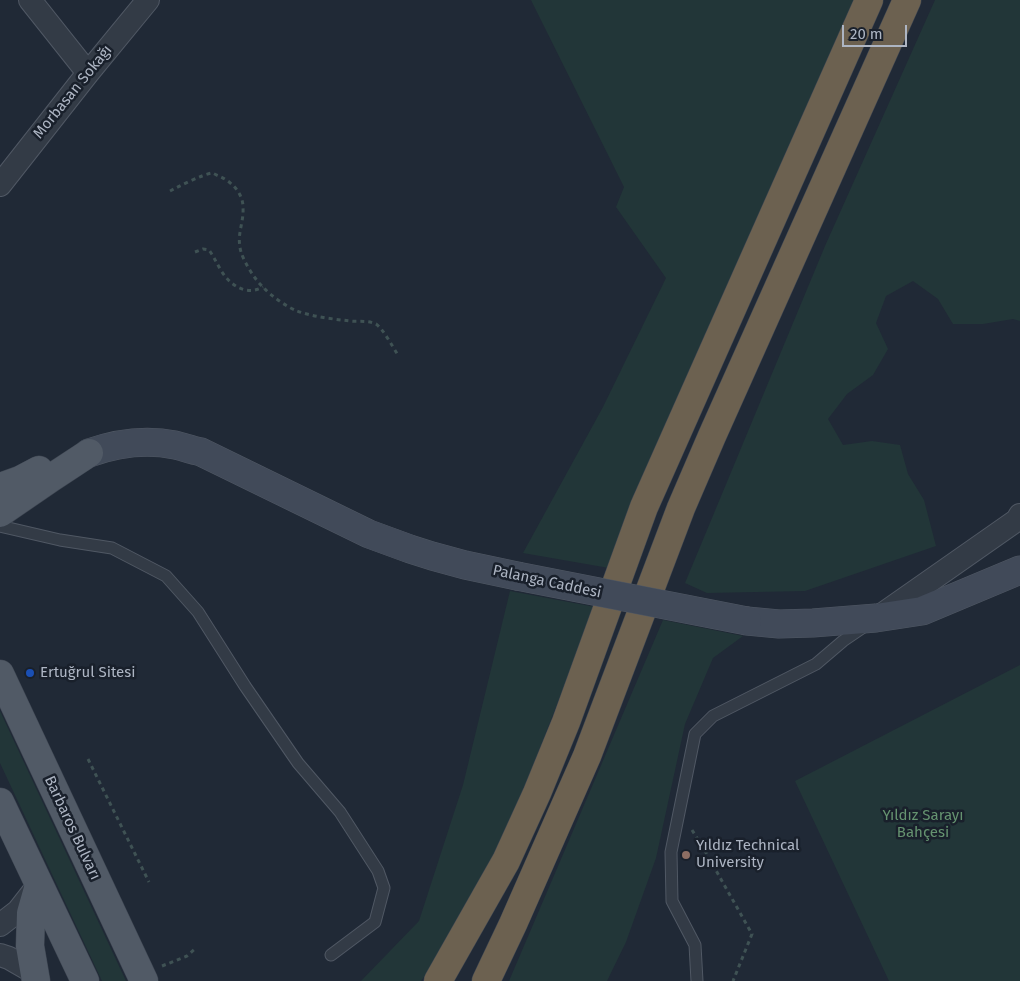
<!DOCTYPE html>
<html>
<head>
<meta charset="utf-8">
<style>
  body { margin:0 }
  #map { position:relative; width:1020px; height:981px; overflow:hidden; background:#202936; font-family:"Fira Sans",sans-serif }
  canvas { display:block }
  .scale { position:absolute; left:842px; top:25px; width:65px; height:22px; box-sizing:border-box; border:2px solid #adb5c3; border-top:0; padding-left:6px; font-size:15px; line-height:18px; white-space:nowrap; color:#adb5c3; -webkit-text-stroke:4px #19202b; paint-order:stroke }
</style>
</head>
<body>
<div id="map">
<canvas width="1020" height="981"></canvas>
<div class="scale">20 m</div>
</div>
<script>
const g = document.querySelector('canvas').getContext('2d');
g.lineJoin = 'round';
function fillPath(path, color) { g.fillStyle = color; g.fill(path, 'evenodd'); }
function trace(path, color, width, dash) { g.strokeStyle = color; g.lineWidth = width; g.lineCap = dash ? 'butt' : 'round'; g.setLineDash(dash || []); g.stroke(path); }
function label(font, color, halo, rows, align = 'center') {
  g.font = font + ' "Fira Sans",sans-serif'; g.lineWidth = 5; g.setLineDash([]); g.textBaseline = 'middle'; g.strokeStyle = halo; g.fillStyle = color; for (const [text, x, y, turn = 0] of rows) {
    g.save(); g.translate(x, y); g.rotate((+turn || 0) * Math.PI / 180); g.textAlign = isNaN(turn) ? turn : align; if (halo) g.strokeText(text, 0, 0); g.fillText(text, 0, 0); g.restore();
  }
}
const green = new Path2D(`
  M531,0h325l-247,568 -86,-15 80,-146 63,-129 -50,-71 8,-20z
  M935,0h85v321l-7,-2 -30,5h-30l-15,-25 -25,-18 -27,15 -10,27 12,26 -15,26 -26,19 -19,25 15,26 29,-4 28,4 8,29 16,26 12,46 -131,45 -98,2 -22,-10 140,-337z
  M510,591l85,16 -66,169 -41,94 -53,92 -14,19h-60l58,-60 44,-136z
  M663,620l80,16 -30,22 -28,66 -29,134 -30,84 -19,39h-98z
  M1020,665v316h-131l-94,-200z
  M0,711l126,270h-24l-102,-218z`);
const path = new Path2D(`
  M170,191c8,-4 33,-17 42,-18 1,0 6,3 7,3 12,5 24,17 24,31 1,17 -7,27 -2,45 3,10 14,28 22,35 8,9 24,20 34,24 17,6 36,8 53,10 9,1 17,-1 26,3 8,6 16,22 22,31
  M195,252l8,-3 6,1c5,7 8,14 13,22 9,14 25,24 41,15
  M88,759l61,123
  M692,830l13,21 47,83 -19,47
  M162,966l25,-10 9,-8`);
const lane = new Path2D(`
  M0,526l60,14 52,8 54,28 32,36 47,74 53,77 42,49 38,59 6,17 -9,34 -44,33
  M697,981l-2,-36 -23,-44 -1,-49 24,-118 18,-18 103,-52 27,-23 22,-15`);
const street = new Path2D(`
  M30,0l58,73
  M0,185l88,-112 60,-73
  M877,618l140,-98 3,-5
  M0,925l18,-14 18,-23
  M0,955l9,3 26,15`);
const secondary = new Path2D(`
  M89,453c28,-10 56,-14 86,-8 8,2 17,5 26,7l168,82 41,15 22,7 33,9 52,11
  M747,621l32,3 34,-1 63,-5 46,-7 98,-41`);
const primary = new Path2D(`
  M0,487l20,-7 19,-10
  M0,513l51,-35 38,-25
  M0,674l144,307
  M0,802l85,179
  M36,981l-6,-35 1,-33 8,-28`);
const highway = new Path2D(`
  M438,981l68,-120 31,-68 29,-71 78,-215 225,-507
  M486,981l27,-57 74,-168 94,-248 31,-72 195,-436`);
const secondaryBridge = new Path2D(`
  M517,576l230,45`);
const markers = [
  [30,673,5,"#1a4fb4"],
  [686,855,5,"#8d6e63"]
];
const streetNames = [
  ["Morbasan Sokağı",73,92,-51],
  ["Palanga Caddesi",547,582,12],
  ["Barbaros Bulvarı",72,828,65]
];
const poiNames = [
  ["Ertuğrul Sitesi",40,673],
  ["Yıldız Technical",696,846],
  ["University",696,863]
];
const parkNames = [
  ["Yıldız Sarayı",923,816],
  ["Bahçesi",923,833]
];
fillPath(green, '#223638');
trace(lane, '#505864', 13);
trace(street, '#505864', 24);
trace(secondary, '#505864', 29);
trace(primary, '#3c4450', 29);
trace(highway, '#3d4551', 29);
trace(path, '#3f5254', 3, [4, 4]);
trace(lane, '#333b46', 11);
trace(street, '#333b46', 22);
trace(secondary, '#414a59', 28);
trace(primary, '#515a66', 28);
trace(highway, '#6c6150', 28);
trace(secondaryBridge, '#505864', 29, []);
trace(secondaryBridge, '#414a59', 28);
for (const [x, y, r, color] of markers) { const dot = new Path2D(); dot.arc(x, y, r, 0, 2 * Math.PI); g.fillStyle = color; g.fill(dot); trace(dot, '#19202b', 2); }
label('15px', '#adb5c3', '#19202b', streetNames);
label('15px', '#adb5c3', '#19202b', poiNames, 'left');
label('15px', '#659370', '#19202b', parkNames);
</script>
</body>
</html>
